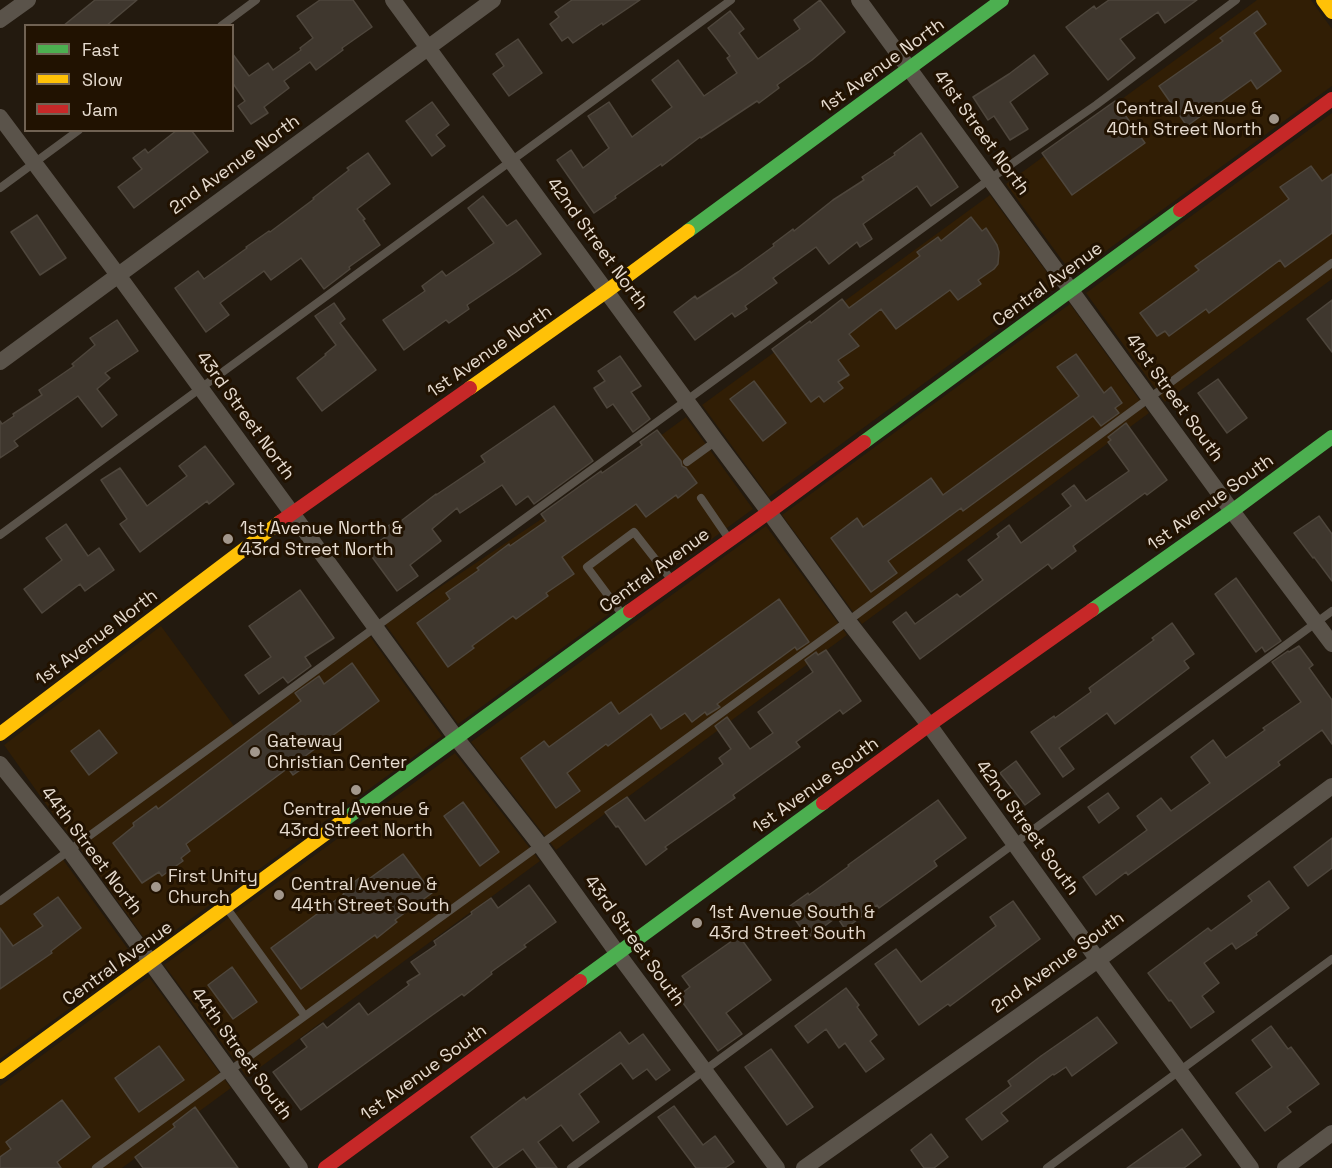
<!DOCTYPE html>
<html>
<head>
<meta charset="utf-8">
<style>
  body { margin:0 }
  #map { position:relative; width:1332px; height:1168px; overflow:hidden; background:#231a0f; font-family:"Space Grotesk",sans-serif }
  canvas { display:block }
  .legend { position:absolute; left:24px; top:24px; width:210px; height:108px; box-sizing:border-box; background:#211201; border:2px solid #706253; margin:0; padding:8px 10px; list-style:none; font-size:18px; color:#e6dbcf }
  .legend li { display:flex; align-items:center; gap:12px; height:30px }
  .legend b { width:30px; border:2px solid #706253 }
</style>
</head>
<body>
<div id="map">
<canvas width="1332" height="1168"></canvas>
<ul class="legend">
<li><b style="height:8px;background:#4caf50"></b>Fast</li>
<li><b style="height:8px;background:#ffc107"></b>Slow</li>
<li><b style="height:8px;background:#c62828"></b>Jam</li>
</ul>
</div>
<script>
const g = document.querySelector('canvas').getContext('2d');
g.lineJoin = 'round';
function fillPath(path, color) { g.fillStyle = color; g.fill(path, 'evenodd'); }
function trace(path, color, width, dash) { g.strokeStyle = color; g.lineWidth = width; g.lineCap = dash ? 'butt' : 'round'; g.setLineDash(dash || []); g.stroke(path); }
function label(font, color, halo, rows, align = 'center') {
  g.font = font + ' "Space Grotesk",sans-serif'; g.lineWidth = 6; g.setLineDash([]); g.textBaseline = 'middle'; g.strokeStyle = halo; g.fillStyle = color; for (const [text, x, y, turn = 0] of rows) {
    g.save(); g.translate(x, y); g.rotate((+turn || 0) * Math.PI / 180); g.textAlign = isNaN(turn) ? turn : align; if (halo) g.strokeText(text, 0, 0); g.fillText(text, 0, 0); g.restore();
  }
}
const built = new Path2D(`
  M1257,0h54l21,29v57l-259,189 -67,-91z
  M1332,113v166l-167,123 -79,-109z
  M990,195l67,91 -288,211 -67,-92z
  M1070,304l79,109 -287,211 -80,-109z
  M686,417l67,92 -295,215 -73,-100 222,-149z
  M766,526l81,109 -291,215 -85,-108z
  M161,626l73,100 135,-91 73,101 -291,212 -74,-104 -22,-27 -51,-72z
  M455,753l85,108 -293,216 -83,-112z
  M59,854l77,106 -136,99v-160z
  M149,977l82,111 -109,80h-122v-82z`);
const building = new Path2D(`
  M95,0h42l-31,26h-43z
  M320,0h33l19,27 -30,21 1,2 -27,20 -6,-8 -26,19 5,7 -25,19 4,6 -17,11 -13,-18 7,-5 -13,-19v-29l17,23 19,-13 5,7 28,-20 -1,-2 13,-10 -16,-22z
  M572,0h68l-37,25 -1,-2 -29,20 -5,-6 -6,4 -12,-17 9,-7 -4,-5z
  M820,0l25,32 -33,28 -35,25 2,3 -20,15 -2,-2 -56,37 -1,-1 -38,29 -1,-2 -46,32 1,2 -22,15 -37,-53 14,-10 12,18 26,-20 -21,-32 21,-14 23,35 40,-30 -20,-27 26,-20 26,36 33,-23 -10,-15 3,-2 -22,-28 22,-17 14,18 -5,4 19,26 42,-30 -6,-9z
  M1109,0h88l-32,23 -7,-11 -38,27 15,19 -27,22 -42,-53 28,-21 2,3z
  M1257,11l9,13 -12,9 27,38 -24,18 -6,-9 -64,46 -28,-40 64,-45 -3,-3z
  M518,39l24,34 -33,23 -16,-22 11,-8 -8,-12z
  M1034,55l14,19 -38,28 18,27 -18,11 -16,-24 -6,4 -15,-23 36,-23z
  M1115,101l30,42 -73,52 -30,-42z
  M432,102l17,23 -13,10 9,11 -13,10 -26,-35z
  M177,130h14l17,22 -74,56 -16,-21 24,-18 -9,-11 12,-9 3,4z
  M921,133l37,54 -27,19 -14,-20 -54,38 9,15 -12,8 -3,-5 -28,22 -13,-17 -43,31 4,5 -32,23 2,3 -12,8 -3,-4 -37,27 -21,-28 21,-16 2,3 41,-27 36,-26 -1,-2 20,-15 1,2 39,-31 31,-20 -2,-3 33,-22 -1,-2z
  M368,153l22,31 -33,25 8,10 -2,1 17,25 -31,22 1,2 -26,20 -23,-31 -30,22 -7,-9 -44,32 9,12 -23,17 -31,-44 23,-17 6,8 43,-31 -1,-1 23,-16 1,1 44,-33 -1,-1 36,-28 -2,-2z
  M1311,166l11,15 10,-7v59l-47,34 -5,-7 -71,53 -3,-4 -37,27 -4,-5 -8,5 -17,-23 59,-43 -4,-4 94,-67 -9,-12z
  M483,196l24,30 9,-6 25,34 -25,18 -49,33 2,4 -20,14 -3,-3 -42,30 -21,-30 42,-29 -3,-5 20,-15 4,5 48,-33 -26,-35z
  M37,215l29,43 -26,17 -29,-43z
  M971,217l11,14 4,-3 11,17 2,7 -1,12 -4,5 -16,11 3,4 -23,16 -8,-10 -54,39 -15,-20 -32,25 10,12 -21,14 11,15 -11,7 5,6 -19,14 -5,-6 -8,6 -39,-53 38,-28 1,2 31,-24 7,9 71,-52 -3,-4 21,-15 3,4z
  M1332,300v52l-25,-33z
  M334,303l11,16 -5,4 36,47 -54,41 -25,-33 29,-23 -1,-1 11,-9 -21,-29z
  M117,320l21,31 -33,22 5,5 -13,11 20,26 -15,12 -24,-31 -64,45 4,5 -18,12v-37l2,3 12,-8 -1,-2 29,-19 -3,-5 35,-24 -2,-2 23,-19 -5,-7z
  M1076,354l28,39 7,-6 11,16 -7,5 4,5 -18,13 -8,-10 -130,95 -2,-3 -37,27 -36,26 9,12 -26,19 -40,-54 26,-20 6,9 68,-49 12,17 136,-99 -22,-29z
  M620,356l21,30 -10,6 19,27 -17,13 -20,-28 -6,4 -13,-20 11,-7 -7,-10z
  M1218,379l29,39 -20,15 -29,-40z
  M754,381l32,42 -23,18 -33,-42z
  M554,406l39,55 -59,43 -6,-8 -12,9 -14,-20 -42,28 -3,-5 -25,21 9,12 -31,24 8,11 -21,15 -30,-41 18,-13 -4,-6 14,-10 2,3 39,-30v1l49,-33 -4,-6z
  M1126,423l41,57 -20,15 -2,-2 -72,53 3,5 -24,18 -4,-5 -128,95 -27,-37 13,-10 9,12 42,-30 3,3 23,-17 -15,-20 31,-23 -2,-3 12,-9 12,18 50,-37 -9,-12 12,-9 12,16 43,-30 -21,-29 3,-2 -3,-3z
  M657,430l24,31 1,5 4,2 11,15 -19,15 -2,-3 -30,22 -10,-13 -74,53 12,17 -28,19 2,3 -32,23 -3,-3 -41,30 2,2 -26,19 -31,-44 33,-24 -4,-6 33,-23 -2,-2 32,-24 1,2 36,-25 -5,-7 60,-43 1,2 40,-28 -2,-3z
  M205,446l29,38 -25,20 -2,-3 -67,51 -20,-28 7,-5 -26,-39 19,-12 27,38 40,-30 -8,-10z
  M1319,516l13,18v47l-18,-24 -1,1 -19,-25z
  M66,524l22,32 11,-8 15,22 -29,21 -5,-7 -38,29 -18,-24 38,-29 -16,-22z
  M1236,578l45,63 -16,11 -3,-5 -6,5 -41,-58z
  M300,590l34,48 -29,19 6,9 -23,17 -5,-6 -24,17 -14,-19 26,-18 -22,-31z
  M779,599l30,43 -12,8 -2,-3 -78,57 3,3 -13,8 -2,-3 -13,10 -7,-9 -24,16 -10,-15 -43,32 -2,-2 -39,29 13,18 -24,17 -35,-50 23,-17 5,6 62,-45 8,12z
  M1172,623l22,31 -10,7 5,7 -74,56 -8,-11 -48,35 15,21 -11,8 -32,-45 23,-16 1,2 36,-26 -2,-4 65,-48 -2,-2z
  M1299,646l14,19 -4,3 23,32v44l-10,-14 -44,32 2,3 -25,18 -127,92 -2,-3 -30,23 -13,-18 64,-47 -10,-14 24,-18 10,13 39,-28 -19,-26 22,-17 13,18 39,-28 -2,-2 38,-26 -29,-40 16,-11 1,1z
  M826,650l35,51 -18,13 -3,-4 -44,32 4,5 -67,48 2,3 -70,49 2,2 -21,16 -28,-39 -2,1 -11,-15 22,-15 18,24 78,-57 -4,-6 12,-9 -16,-23 12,-9 23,32 23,-16 -15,-21 55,-40 -8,-12 11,-8 2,3z
  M352,663l27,38 -75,56 5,7 -16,11 -5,-7 -102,76 4,7 -9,7 2,3 -21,15 -3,-4 -17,11 -29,-40 21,-17 -1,-3 23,-17 2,3 143,-108 -6,-8 24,-17 5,8z
  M99,730l18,23 -28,22 -18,-24z
  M1016,761l24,33 -15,11 -25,-32z
  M1108,793l11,15 -20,15 -11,-16z
  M938,800l28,38 -32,23 3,5 -58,42 -2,-3 -32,24 -8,-12 -29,21 -21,-30 21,-15 1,2 40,-29 -1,-1z
  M463,802l36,50 -19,14 -36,-50z
  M1332,838v30l-24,18 -14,-19z
  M403,854l29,39 -37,27 2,2 -20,16 -2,-3 -74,54 -30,-41 73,-54 -2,-3 20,-15 4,5z
  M1269,881l20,27 -33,25 1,2 -21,14 -4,-6 -28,20 15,20 -17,13 12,16 -23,16 -20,-28 -2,1 -21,-28 60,-45 3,3 41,-30 -4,-5z
  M529,885l27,37 -32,23 2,2 -35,25 1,2 -28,22 -2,-2 -31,22 -130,94 -28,-38 34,-25 -6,-8 22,-16 4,5 32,-25 9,12 41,-30 -2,-3 13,-8 -9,-12 25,-17 -2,-4 38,-27 -1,-2 20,-14 7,10z
  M58,897l23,31 -30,23 1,2 -52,36v-61l13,18 30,-20 -9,-12z
  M1013,901l27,38 -90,67 -2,-2 -29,21 -44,-61 21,-15 25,33 75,-56 -6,-9z
  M739,936l32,44 -45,33 16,21 -24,17 -40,-55 12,-9 -8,-11z
  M232,967l25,35 -24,17 -25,-34z
  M846,988l13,17 -2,2 20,28 -7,6 14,18 -18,13 -21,-29 -6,5 -13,-19 -18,14 -13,-17z
  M1097,1017l20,26 -45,33 -6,-9 -12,8 -1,-1 -52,39 7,8 -26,19 -16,-21 45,-33 -3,-5 33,-25z
  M1271,1026l17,23 3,-2 28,37 -32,23 4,5 -26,19 -29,-38 36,-26 -20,-27z
  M620,1032l9,12 14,-10 27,36 -14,10 -9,-11 -14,10 -12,-16 -42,31 20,28 -26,19 -12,-16 -23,17 19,26h-20l-14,-19 -27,19h-2l-23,-31 53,-40 2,3z
  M159,1046l25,34 -45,32 -24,-34z
  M771,1049l42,58 -26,18 -42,-58z
  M62,1100l28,37 -33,25 4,6h-61v-11l11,-8 -5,-7z
  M674,1106l29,39 12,-9 19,26 -9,6h-29l-38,-51z
  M195,1107l43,61h-95l-8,-11 40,-30 -2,-3z
  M1182,1129l19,26 -17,13h-57z
  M931,1134l17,23 -14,11h-10l-13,-18z`);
const lane = new Path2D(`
  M221,26l35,-26
  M0,188l79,-58
  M687,462l29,-21
  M701,498l28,41
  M0,535l731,-535
  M622,614l-35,-47 47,-35 36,46
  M0,901l990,-722 106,-74 140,-105
  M226,907l79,109
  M96,1168l752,-547 484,-358
  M571,1168l761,-557
  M1047,1168l285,-209`);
const street = new Path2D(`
  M393,0l323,441 53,71 79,109 81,104 169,235 153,208
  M859,0l373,511 100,133
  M0,20l28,-20
  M0,117l118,158 339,464 83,106 78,109 159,214
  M0,362l493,-362
  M0,764l69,86 231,318
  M804,1168l294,-208 234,-174
  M1285,1168l47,-35`);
const fast = new Path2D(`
  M688,231l314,-231
  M864,442l316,-232
  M1092,610l140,-99 100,-74
  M344,820l286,-209
  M580,981l243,-178`);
const slow = new Path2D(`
  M1323,0l9,12
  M470,388l137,-97 81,-60
  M0,734l280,-212
  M0,1072l344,-252`);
const jam = new Path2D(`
  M1180,210l152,-111
  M280,522l190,-134
  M630,611l139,-99 95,-70
  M823,803l106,-78 163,-115
  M325,1168l255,-187`);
const markers = [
  [1274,119,6,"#a2978c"],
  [228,539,6,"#a2978c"],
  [255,752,6,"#a2978c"],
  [356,790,6,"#a2978c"],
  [156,887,6,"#a2978c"],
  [279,895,6,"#a2978c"],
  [697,923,6,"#a2978c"]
];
const streetNames = [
  ["1st Avenue North",883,66,-36],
  ["41st Street North",981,133,54],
  ["2nd Avenue North",235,165,-36],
  ["42nd Street North",597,244,54],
  ["Central Avenue",1048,285,-36],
  ["1st Avenue North",490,352,-35],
  ["41st Street South",1174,398,54],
  ["43rd Street North",245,416,54],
  ["1st Avenue South",1211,503,-36],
  ["Central Avenue",655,571,-36],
  ["1st Avenue North",97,638,-37],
  ["1st Avenue South",816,786,-36],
  ["42nd Street South",1027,828,54],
  ["44th Street North",91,851,53],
  ["43rd Street South",634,941,54],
  ["2nd Avenue South",1058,963,-36],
  ["Central Avenue",118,964,-36],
  ["44th Street South",241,1054,54],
  ["1st Avenue South",424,1073,-36]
];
const poiNames = [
  ["Central Avenue &",1262,109,"right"],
  ["40th Street North",1262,130,"right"],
  ["1st Avenue North &",240,529],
  ["43rd Street North",240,550],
  ["Gateway",267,742],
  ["Christian Center",267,763],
  ["Central Avenue &",356,810,"center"],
  ["43rd Street North",356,831,"center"],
  ["First Unity",168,877],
  ["Church",168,898],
  ["Central Avenue &",291,885],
  ["44th Street South",291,906],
  ["1st Avenue South &",709,913],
  ["43rd Street South",709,934]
];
fillPath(built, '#311e05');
fillPath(building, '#3f372e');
trace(building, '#4e463c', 1.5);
trace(lane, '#5a534a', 8);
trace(street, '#5a534a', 16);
trace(fast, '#4caf50', 14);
trace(slow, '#ffc107', 14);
trace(jam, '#c62828', 14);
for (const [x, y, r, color] of markers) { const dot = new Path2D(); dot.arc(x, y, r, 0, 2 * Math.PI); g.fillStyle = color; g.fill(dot); trace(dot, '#211201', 2); }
label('18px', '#e6dbcf', '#211201', streetNames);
label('18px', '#e6dbcf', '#211201', poiNames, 'left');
</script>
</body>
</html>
